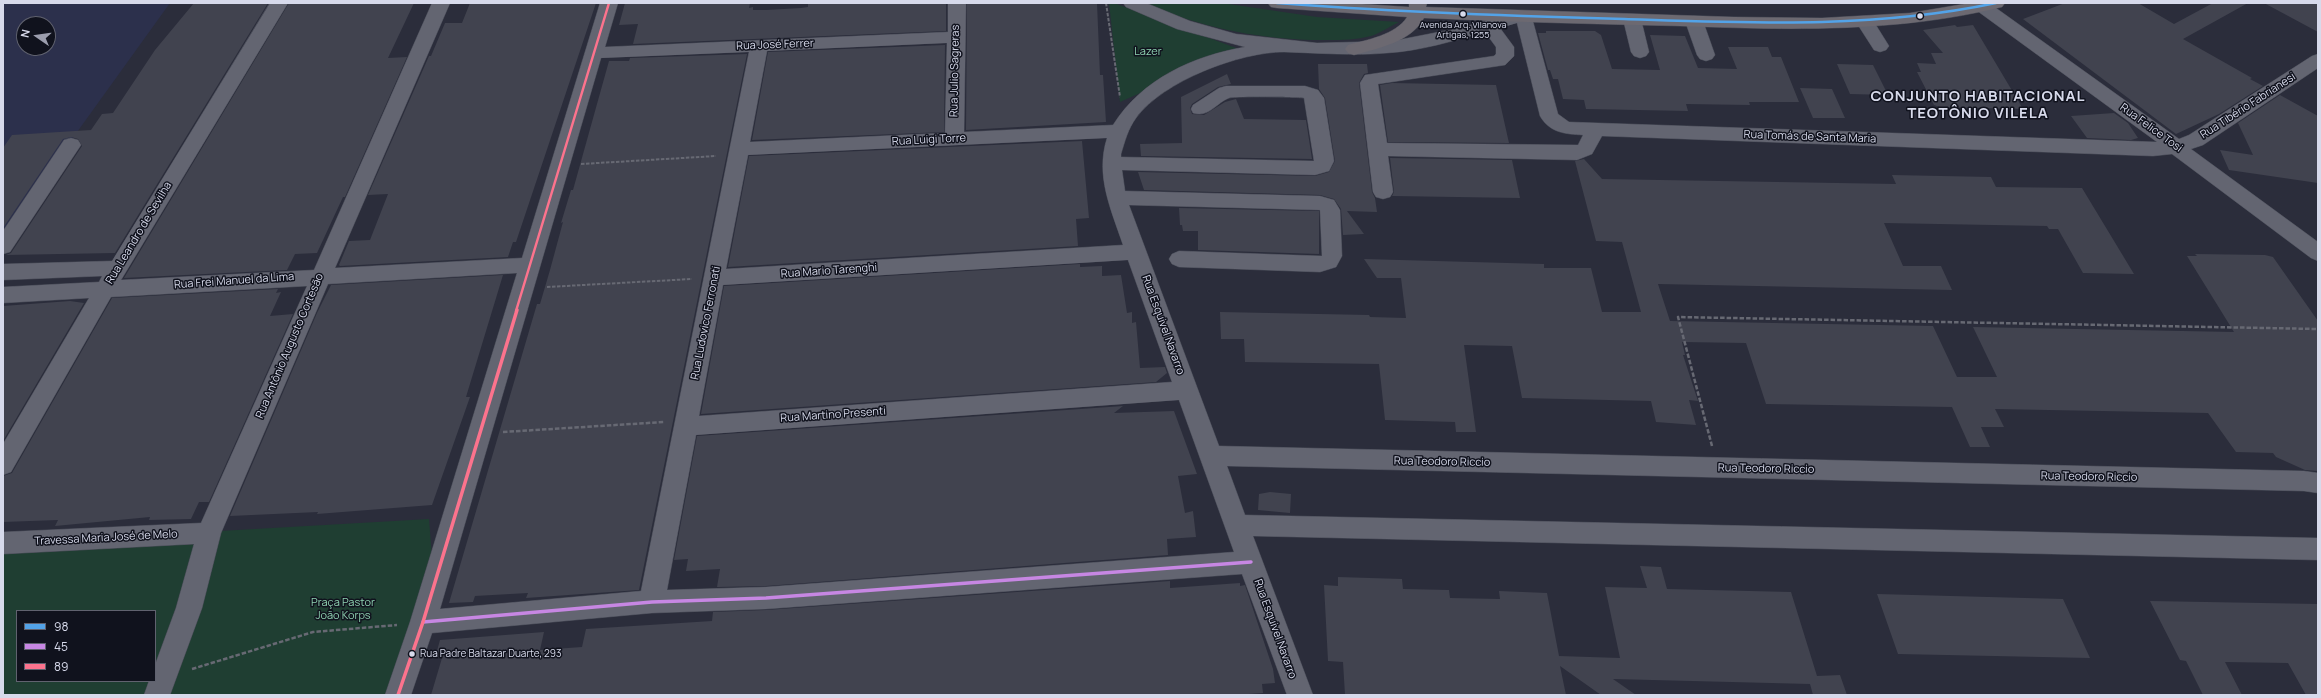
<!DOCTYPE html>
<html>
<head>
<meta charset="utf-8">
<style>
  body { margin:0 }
  #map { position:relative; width:2321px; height:698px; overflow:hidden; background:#2b2d3b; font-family:Manrope,sans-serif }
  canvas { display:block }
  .frame { position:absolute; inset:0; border:4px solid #d7daeb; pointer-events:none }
  .legend { position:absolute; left:16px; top:610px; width:140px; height:72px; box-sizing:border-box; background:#10121d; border:1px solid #60626f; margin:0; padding:5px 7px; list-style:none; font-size:12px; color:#d7daeb }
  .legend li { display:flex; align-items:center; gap:8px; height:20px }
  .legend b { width:20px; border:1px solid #60626f }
  .north { position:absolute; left:16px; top:16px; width:40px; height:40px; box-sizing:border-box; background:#10121d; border:1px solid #60626f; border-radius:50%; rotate:283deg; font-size:11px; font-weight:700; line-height:16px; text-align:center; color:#d7daeb }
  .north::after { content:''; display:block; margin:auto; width:14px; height:18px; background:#9b9dad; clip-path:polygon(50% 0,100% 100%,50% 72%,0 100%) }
</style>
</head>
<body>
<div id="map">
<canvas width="2321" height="698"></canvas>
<div class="frame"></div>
<ul class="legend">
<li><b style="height:5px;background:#53a3e8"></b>98</li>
<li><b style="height:5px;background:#c787e3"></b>45</li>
<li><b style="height:5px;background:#fc738d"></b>89</li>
</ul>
<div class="north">N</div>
</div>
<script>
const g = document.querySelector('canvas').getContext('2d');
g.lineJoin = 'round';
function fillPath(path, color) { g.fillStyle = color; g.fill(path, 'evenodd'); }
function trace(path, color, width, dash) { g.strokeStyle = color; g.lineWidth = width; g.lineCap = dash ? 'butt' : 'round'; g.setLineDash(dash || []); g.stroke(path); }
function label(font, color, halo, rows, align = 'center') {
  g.font = font + ' Manrope,sans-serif'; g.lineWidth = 3; g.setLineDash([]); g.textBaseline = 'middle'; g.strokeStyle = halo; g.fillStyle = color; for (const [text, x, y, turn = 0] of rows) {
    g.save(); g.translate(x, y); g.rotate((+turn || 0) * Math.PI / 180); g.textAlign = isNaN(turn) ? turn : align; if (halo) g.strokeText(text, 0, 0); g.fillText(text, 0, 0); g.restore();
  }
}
const built = new Path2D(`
  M3,3h167l-167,232zM24,24h24v24h-24z`);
const green = new Path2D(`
  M1109,3h5l125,46 -119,53z
  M1145,3h77l95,14 82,5c-9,4 -18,11 -28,14 -20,5 -40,4 -60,4 -58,-2 -112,-13 -166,-37z
  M429,519l8,102 -45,74h-389v-146l217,-18zM17,611h138v70h-138z`);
const building = new Path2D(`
  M194,3h74l-153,250 -109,2 5,-2 71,-107 -4,-7 -7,-2 -8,2 -60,89v-80l9,-13 79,-5 11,-16 11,-1 42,-63z
  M289,3h125l-26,55 19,-1 -62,140h-2l-26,56 -22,1 -8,16 -163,8z
  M470,3h126l-80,239h-3l-5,15 -168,9 -1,-1 10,-24 21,-1 18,-46 -20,1 61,-139h2l14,-33h17z
  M625,3h125l-1,5 4,-1v3h13l35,-2 7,-1v-4h138v28l-313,13 5,-20 -19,1z
  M967,3h130l3,72h3l3,47 -140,8z
  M2065,3h73l36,21 39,-21h35l-65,36 69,39 -2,1 13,7 -44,28 -43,20 -153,-115z
  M2264,3h54v29z
  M1955,25l2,2 16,-2 50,84 -83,-2 -6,-2 -17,-33h4l-4,-9 19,1 -5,-11h12l-20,-23z
  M1546,31h49l6,4 11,34 48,1 -10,-35 35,1 13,32 39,1 -9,-22h40l4,10h9l18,45h-50l1,3 -64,-1 2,7 -102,-2 -2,-9 -21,-1 -5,-20h-5l-3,-9h-2l-10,-37h8z
  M945,45l-1,87 -192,8 16,-88z
  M747,54l-108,536 -113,8 2,-5 -53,3 -2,6 -24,1 88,-299h3l10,-34 13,-48 -2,1 10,-33h2l36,-129h20l1,-3z
  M1318,64h49l1,9 -4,1 -5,9 13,109 3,6 2,14 -30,-1 17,23 -21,1 -2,-26 -7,-10 -14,-4 -176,-5 -6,-18 177,4 14,-4 6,-11 -10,-63 -6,-9z
  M1837,64l36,1 15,30 -38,-1z
  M1227,74l4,10 -13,3 -26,17 -2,4 2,6 12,1 21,-13 11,-3 8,20 62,1 6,39 -171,-3 -1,-12 42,-1 -1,-46z
  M1392,83l104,2 13,58 -121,-1 -8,-57z
  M1800,88l32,1 13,29h-32z
  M2280,95l38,21v67l-89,-13 -9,-20 33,5 -15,-32z
  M2114,113l14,10 10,15 -7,2 -44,-2 -16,-22z
  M1082,141l7,77 -13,1 2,27 -350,21 21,-111z
  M1390,158l122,2 8,38 -128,-2 2,-4z
  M1584,159l18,20 294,5 -4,-9 99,2 5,10 86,1 52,86 -51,-1 -25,-44h-9l-2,-3 -163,-3 19,43h38l11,24 -294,-6 12,37 263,5 24,51h40l-24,-50 261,5 -47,-76h10l-2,-2 70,1 8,2 45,64v150l-13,-1 -29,-13 -3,-4 -37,-1 -28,-39 -213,-4 9,18h-23l9,20h-20l-18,-40 -186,-3 -20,-61 -64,-1 3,13h-2l15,46 -9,-1 7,25 -40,-3 -5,-21 -129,-3 -10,-52 -48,-1 12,87h-20l-1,-10 -70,-2 -6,-56 -134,-2 -1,-23h-23l-1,-27 149,3 1,2 36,1 -5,-40h-24l-13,-19 180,5v4h47l11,44h39l-19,-70 -26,-1 -21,-80z
  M1179,208l140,3v43l-121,-4v-19h-15l-1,-6h-2z
  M1080,264v3l22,-1v10l19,-1 6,38 5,-1v11l4,-1 4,46 25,-1 2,6 -11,9 -455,32 23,-128z
  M503,275l-37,122h4l-38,108 -115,9 1,-2 -88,4 87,-203 14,-28z
  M278,289l-2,4 5,-1 -11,24 23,-2 -84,188h-10l-8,17 -42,1 1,-3 -95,9 3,-6 -55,2v-46l9,-3 100,-175z
  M70,301l14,2 -81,138v-135z
  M1123,406l-9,7 60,-2 23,63 -19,2 7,37 8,-2 3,26 -29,2 1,16 -402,31 -49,1 3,-18 -34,2 2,-12 -14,1 23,-124z
  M1270,492l21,2 -1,19 -32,-3 1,-16z
  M1640,566l21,1 6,22 124,3 26,84 23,-1 7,20h-34l-3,-11 -197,-5 23,16h-35l-41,-29 6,29h-221l-2,-33 -15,-1 -4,-76 14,1v-9l64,2 1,10 46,1 1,8 50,1 -1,-8 48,2 12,63 61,2 -15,-71 42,1z
  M1170,581v7l70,-5v3l5,-1 28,84 2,14 -13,1 1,9 -28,2h-804l11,-37h-7l5,-18 104,-8 -4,18 42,-3 4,-18 126,-8 1,-9 53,-2z
  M1877,594l186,5 27,59 -192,-4z
  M2150,601l168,3v91h-12l-18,-32 -63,-1 17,33h-39l-17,-34 -6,-1z`);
const pathFar1 = new Path2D(`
  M1106,3l14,94
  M581,164l135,-8
  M547,287l145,-8`);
const path = new Path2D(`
  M503,432l161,-10
  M1712,446l-34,-129 640,12
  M192,669l121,-37 84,-7`);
const minor = new Path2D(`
  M270,3h18l-167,277 193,-10 118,-267h18l-115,265 187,-10 78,-255h18l-13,44 343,-15v-29h18l-2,129 149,-7c29,-46 80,-69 132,-78l-68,-18 -51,-22 -3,-4h23l44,18 46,13 81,9 76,-2 66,-13 59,-16 13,2 27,100 11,8 588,20 -181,-132 -3,-4 2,-3h14l190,136 10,-4 123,-79 6,-2v14l-115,77 -12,4 127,93v19l-7,-3 -139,-104 -19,2 -551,-20 -10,18 -15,6 -189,-4 5,36 -3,5 -7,2 -7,-2 -3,-5 -13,-109 5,-8 129,-19 2,-2v-7l-11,-15c-32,9 -65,19 -98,21 -34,3 -68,0 -103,-1 -44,0 -121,29 -148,66 -8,11 -11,23 -15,36v3l193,4 -10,-63c-10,-1 -67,-2 -75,0 -13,5 -20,20 -36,15l-2,-4 2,-4 26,-17 7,-2h79l13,4 6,8 10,63 -5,10 -14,4 -193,-5 3,21 195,5 14,4 6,10 2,46 -6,11 -16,5 -141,-5 -7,-3 -3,-5 3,-5 7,-3 143,5 -2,-46 -191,-5 90,241 1085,25 14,2v20l-14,-2 -1077,-25 18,49 1073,23v22l-1065,-24 60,159h-26l-45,-121 -476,35 -114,4 -220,20 -21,62h-26l25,-73 107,-349 -189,11 -107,249 -19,75 -32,87h-26l5,-14h6v-16l21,-57 18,-64 -191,10v-22l198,-9 106,-237 -196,11 -100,175 -8,3v-31l86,-146 -86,5v-16l96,-5 3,-6 -99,4v-16l109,-3zM1517,23l23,93c10,17 25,18 43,19l-5,10 -191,-2 -9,-59 127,-19 9,-9v-9l-14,-19zM947,43l-2,90 -195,9 17,-91zM749,52l-108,539 -201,18 161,-551zM1107,138c-12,38 4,71 16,107l-397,24 22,-114zM1128,260l44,122 -473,34 24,-131zM1179,400l55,152 -468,35 -99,3 29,-155z
  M1632,14l6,1 3,4 8,33 -3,4 -6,2 -6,-2 -3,-4 -8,-33 3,-4z
  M1694,16l6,1 3,4 12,34 -3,4 -6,2 -6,-2 -3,-4 -12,-34 3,-4z
  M1865,17l6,1 3,4 15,24 -3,4 -6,2 -6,-2 -18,-28 3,-4z
  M71,138l7,2 3,5 -71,107 -7,2v-23l61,-91z`);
const major = new Path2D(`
  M1268,3h79l62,4v-4h18l-1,4 308,10 88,1 88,-5 60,-10h35l-3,4c-105,26 -214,23 -322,19 -85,-2 -171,-4 -256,-8 -13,24 -45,30 -70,37l-6,-2 -3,-4 3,-4c18,-5 48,-10 59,-28l-130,-9 -6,-1z`);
const bus1 = new Path2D(`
  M1277,3c116,9 231,13 347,16 126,4 248,10 372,-16`);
const bus2 = new Path2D(`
  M423,622l229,-20 114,-4 485,-36`);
const bus3Far1 = new Path2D(`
  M516,311l93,-308`);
const bus3 = new Path2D(`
  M398,695l25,-73 94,-312`);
const markers = [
  [1463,14,3.5,"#d7daeb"],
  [1920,16,3.5,"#d7daeb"],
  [412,654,3.5,"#d7daeb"]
];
const farBusnames = [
  ["Avenida Arq. Vilanova",1463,25],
  ["Artigas, 1255",1463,35]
];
const busNames = [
  ["Rua Padre Baltazar Duarte, 293",420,654]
];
const streetNames = [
  ["Rua José Ferrer",775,45,-2],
  ["Rua Julio Sagreras",955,71,-89],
  ["Rua Tibério Fabrianesi",2248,106,-33],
  ["Rua Felice Tosi",2151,128,36],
  ["Rua Tomás de Santa Maria",1810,137,2],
  ["Rua Luigi Torre",929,140,-3],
  ["Rua Leandro de Sevilha",139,233,-59],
  ["Rua Mario Tarenghi",829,271,-4],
  ["Rua Frei Manuel da Lima",234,281,-4],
  ["Rua Ludovico Ferronati",706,323,-79],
  ["Rua Esquivel Navarro",1163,325,70],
  ["Rua Antônio Augusto Cortesão",290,346,-67],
  ["Rua Martino Presenti",833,415,-4],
  ["Rua Teodoro Riccio",1442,462,1],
  ["Rua Teodoro Riccio",1766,469,1],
  ["Rua Teodoro Riccio",2089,477,1],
  ["Travessa Maria José de Melo",106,538,-3],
  ["Rua Esquivel Navarro",1275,629,70]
];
const parkNames = [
  ["Lazer",1148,52],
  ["Praça Pastor",343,603],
  ["João Korps",343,616]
];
const districtNames = [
  ["CONJUNTO HABITACIONAL",1978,97],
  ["TEOTÔNIO VILELA",1978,114]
];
fillPath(built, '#2c304c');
fillPath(green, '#1f3e32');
fillPath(building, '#41434f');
trace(minor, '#474a56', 1);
trace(major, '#474a56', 1);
trace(pathFar1, '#676973', 2, [3.5, 1.5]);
trace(path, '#676973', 2.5, [4.5, 2]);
fillPath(minor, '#636571');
fillPath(major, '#6c6971');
trace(bus1, '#53a3e8', 2.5);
trace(bus2, '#c787e3', 3.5);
trace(bus3Far1, '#fc738d', 2.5);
trace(bus3, '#fc738d', 3.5);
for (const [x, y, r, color] of markers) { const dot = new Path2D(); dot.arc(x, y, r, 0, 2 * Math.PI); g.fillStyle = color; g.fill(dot); trace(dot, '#10121d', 1.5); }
label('9px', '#d7daeb', '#10121d', farBusnames);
label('10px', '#d7daeb', '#10121d', busNames, 'left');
label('11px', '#d7daeb', '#10121d', streetNames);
label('11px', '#8ed2b1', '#10121d', parkNames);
g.letterSpacing = '1px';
label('bold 15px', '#d7daeb', '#10121d', districtNames);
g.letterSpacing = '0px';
</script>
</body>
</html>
